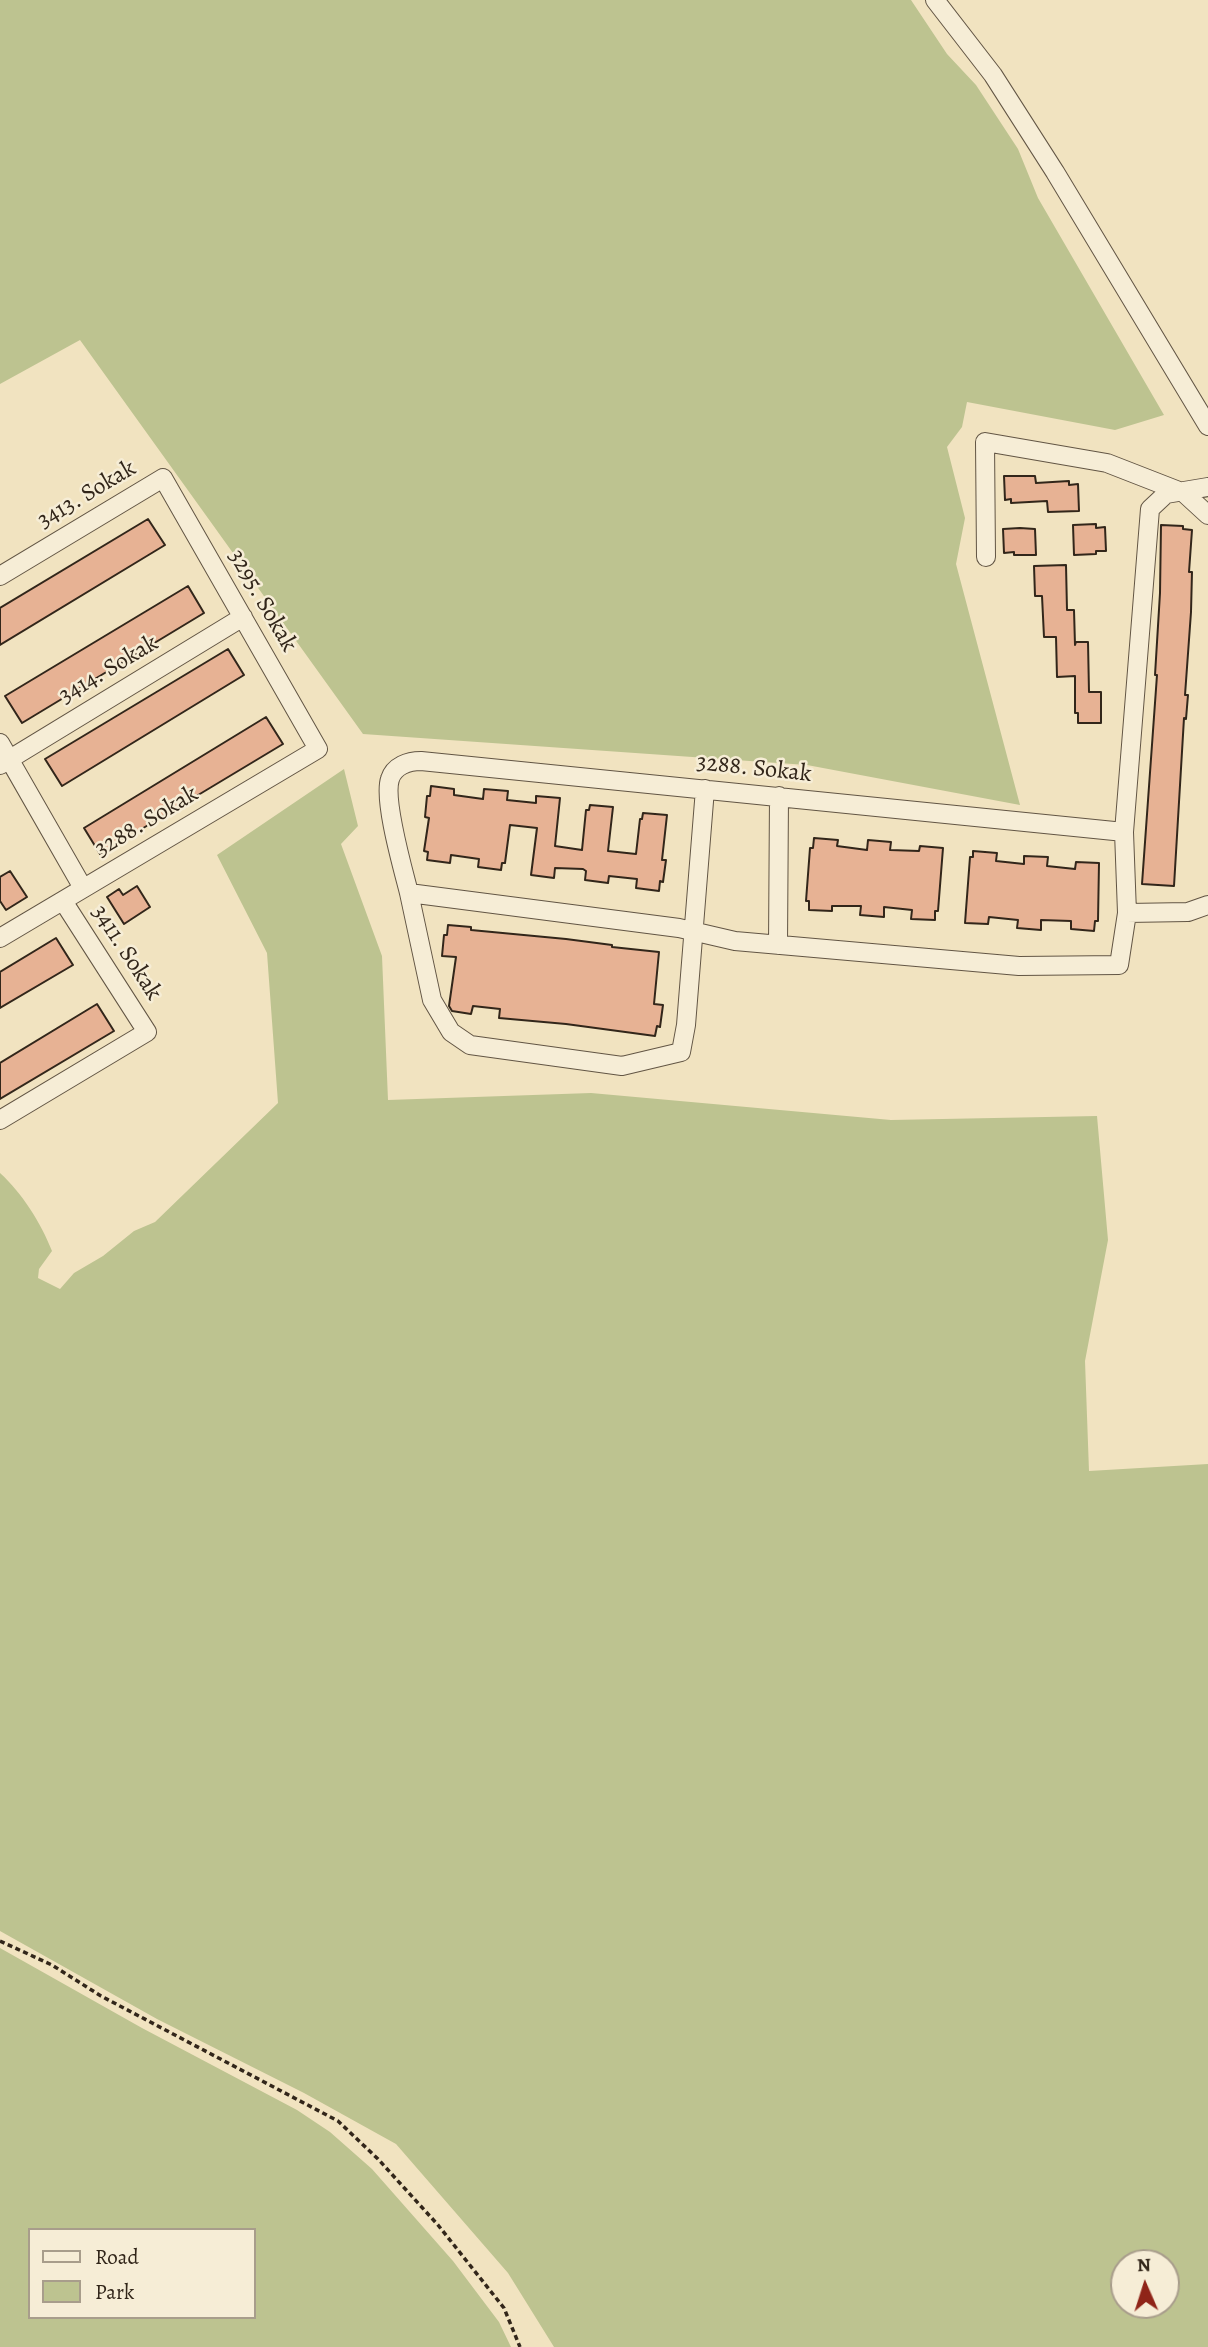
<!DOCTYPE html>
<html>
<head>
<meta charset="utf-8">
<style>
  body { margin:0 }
  #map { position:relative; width:1208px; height:2347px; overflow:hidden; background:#f1e3c0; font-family:Alegreya,serif }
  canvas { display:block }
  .legend { position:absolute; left:28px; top:2228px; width:228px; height:91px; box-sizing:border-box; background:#f6edd6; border:2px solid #a89d8b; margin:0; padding:9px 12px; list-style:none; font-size:21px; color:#32261a }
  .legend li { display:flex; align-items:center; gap:14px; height:35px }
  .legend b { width:35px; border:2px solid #a89d8b }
  .north { position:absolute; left:1110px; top:2249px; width:70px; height:70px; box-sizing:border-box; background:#f6edd6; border:2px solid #a89d8b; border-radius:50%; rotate:357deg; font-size:19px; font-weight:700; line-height:28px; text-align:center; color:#32261a }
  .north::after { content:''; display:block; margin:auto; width:24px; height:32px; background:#8f2418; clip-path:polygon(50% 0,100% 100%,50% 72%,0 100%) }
</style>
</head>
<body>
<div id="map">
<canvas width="1208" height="2347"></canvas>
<ul class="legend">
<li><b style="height:9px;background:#f6edd6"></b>Road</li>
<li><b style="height:19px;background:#bdc390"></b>Park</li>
</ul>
<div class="north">N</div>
</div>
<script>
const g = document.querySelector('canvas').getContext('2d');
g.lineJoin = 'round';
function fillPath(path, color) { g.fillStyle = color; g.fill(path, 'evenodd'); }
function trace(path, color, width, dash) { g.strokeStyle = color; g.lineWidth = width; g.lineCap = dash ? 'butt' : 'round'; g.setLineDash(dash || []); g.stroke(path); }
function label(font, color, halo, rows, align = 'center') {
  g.font = font + ' Alegreya,serif'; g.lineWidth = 5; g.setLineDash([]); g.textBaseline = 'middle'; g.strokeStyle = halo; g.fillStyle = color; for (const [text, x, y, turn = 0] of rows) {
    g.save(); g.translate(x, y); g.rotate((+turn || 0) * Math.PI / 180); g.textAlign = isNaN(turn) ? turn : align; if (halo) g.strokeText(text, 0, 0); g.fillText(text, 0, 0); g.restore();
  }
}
const green = new Path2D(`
  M0,0h911l36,54 29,31 42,64 20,49 126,217 -49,15 -148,-28 -5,25 -15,20 18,71 -9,46 64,241 -213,-40 -444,-31 -283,-394 -80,44z
  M344,769l14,57 -17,18 41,112 6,144 203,-7 300,27 206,-4 11,124 -23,121 4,110 119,-7v883h-654l-46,-74 -112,-129 -92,-51 -147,-74 -157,-88v-758c22,20 41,50 52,78l-13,18 -1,9 22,11 14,-16 29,-17 31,-25 21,-9 123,-119 -11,-150 -50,-98zM1124,2263h42v42h-42z
  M0,1948l142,80 155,82 33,22 42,37 81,92 46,61 12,25h-511zM30,2230h224v87h-224z`);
const building = new Path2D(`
  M1004,476h31l1,7 33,-2v4l9,-1 1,27 -31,1 -1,-11 -36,2v-4l-6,1z
  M148,519l17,26 -165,100v-37z
  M1096,524v4l9,-1 1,24h-10v3l-22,1 -1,-30z
  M1161,525l22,1v3l9,1 -3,42h3l-1,40 -6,83h3l-2,24 -2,-1 -10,168 -32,-2 15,-209h-2l5,-82z
  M1020,528l15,1 1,26h-22v-3l-10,1 -1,-24z
  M1066,565l1,45h7l1,35 1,-3h12l1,50h12v31h-23v-10h-3v-37l-18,1 -1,-40h-12l-2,-41h-7l-1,-30z
  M188,586l16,27 -182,110 -17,-27z
  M228,649l16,26 -182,111 -17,-27z
  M266,717l17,27 -183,110 -16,-26z
  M431,786l23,3v6l29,4 1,-10 24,2 -1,9 29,3v-7l24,2 -5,48 27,4 4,-40h3l1,-5 23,2 -5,44 28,3 4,-35h2l1,-6 24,2 -5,45h4l-3,22 -3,-1 -1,10 -23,-3 1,-9 -28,-3 -1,7 -23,-3 1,-9 -3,-2 -28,-1 -1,10 -23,-3 6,-47 -27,-3 -5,38h-3l-1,7 -23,-3 1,-8 -28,-4 -1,8 -23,-3 1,-8 -4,-1 5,-33 -4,-1 2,-21h3z
  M814,838l24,2 -1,6 30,4 1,-10 23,2 -1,8 29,1 1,-5 23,2 -5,63h-3v9l-24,-1 1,-9 -28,-3v10l-24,-2 1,-9h-29v5l-23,-1v-9h-3l4,-53h3z
  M973,851l24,2 -1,8 28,3v-8l24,1 -1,9 28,3 1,-7 23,1 -1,58h-3l-1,10 -23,-2v-8l-30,-1v10l-24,-2 1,-8 -29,-3 -1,7 -23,-1 5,-66h3z
  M10,871l17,26 -21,13 -6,-9v-24z
  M137,886l13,21 -26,17 -17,-27 12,-8 4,6z
  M448,925l23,2v3l95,9 46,6v2l47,5 -5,52 9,1 -3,22 -3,-1 -2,10 -89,-12 -67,-6 1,-9 -27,-3 -2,8 -19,-3 -3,-5 7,-49 -14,-1 2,-21h3z
  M56,938l17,27 -73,43v-36z
  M97,1004l17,27 -114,68v-36z`);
const path = new Path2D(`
  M0,1941l52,24 49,31 237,125 40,38 60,66 66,83 16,39`);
const minor = new Path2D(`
  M935,0l58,75 62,97 153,254
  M986,557l-1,-115 122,21 77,30 24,22
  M0,576l163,-98 155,271 -318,189
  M0,743l83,145
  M0,765l243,-148
  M1124,832l-703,-71c-13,0 -27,5 -31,18 -7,21 13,90 19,114l270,35 56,13 284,25 100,-1 8,-52 61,-1 20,-7
  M409,893l23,107 19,32 19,13 152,21 59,-14 5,-27 19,-236
  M1127,913l-3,-81 26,-323 16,-15 42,-7
  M778,945l1,-149
  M0,1120l147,-88 -84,-131`);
const streetNames = [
  ["3413. Sokak",87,495,-31],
  ["3295. Sokak",262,601,60],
  ["3414. Sokak",109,670,-31],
  ["3288. Sokak",754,769,6],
  ["3288. Sokak",147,822,-31],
  ["3411. Sokak",126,953,57]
];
fillPath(green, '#bdc390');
fillPath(building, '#e7b294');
trace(building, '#32261a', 2);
trace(minor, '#625544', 20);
trace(path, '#32261a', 3.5, [5, 3.5]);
trace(minor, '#f6edd6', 18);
label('24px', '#32261a', '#f6edd6', streetNames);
</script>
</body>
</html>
